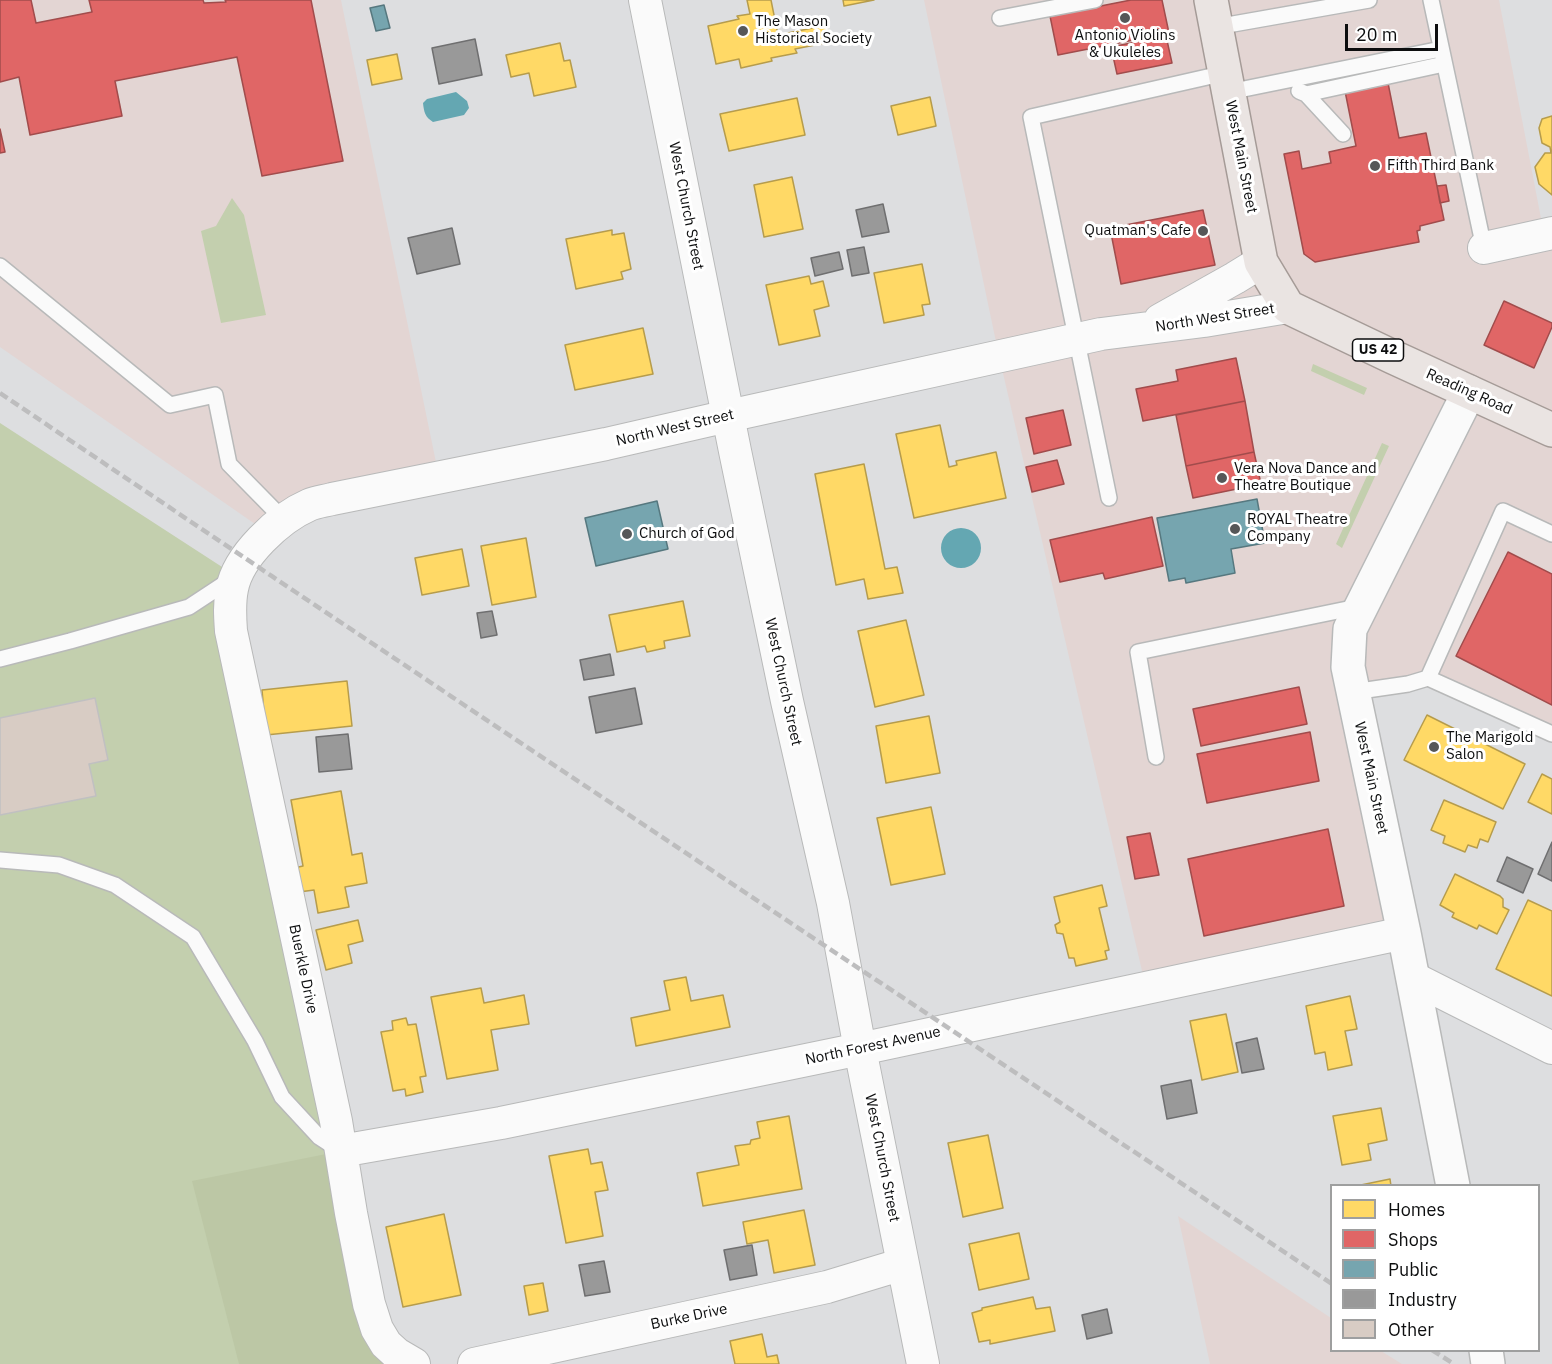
<!DOCTYPE html>
<html>
<head>
<meta charset="utf-8">
<style>
  body { margin:0 }
  #map { position:relative; width:1552px; height:1364px; overflow:hidden; background:#dddee0; font-family:"IBM Plex Sans",sans-serif }
  canvas { display:block }
  .legend { position:absolute; left:1330px; top:1184px; width:210px; height:168px; box-sizing:border-box; background:#fff; border:2px solid #9e9f9f; margin:0; padding:8px 10px; list-style:none; font-size:18px; color:#0d0e0f }
  .legend li { display:flex; align-items:center; gap:12px; height:30px }
  .legend b { width:30px; border:2px solid #9e9f9f }
  .scale { position:absolute; left:1345px; top:24px; width:93px; height:27px; box-sizing:border-box; border:3px solid #0d0e0f; border-top:0; padding-left:8px; font-size:18px; line-height:21px; white-space:nowrap; color:#0d0e0f; -webkit-text-stroke:4px #fff; paint-order:stroke }
</style>
</head>
<body>
<div id="map">
<canvas width="1552" height="1364"></canvas>
<ul class="legend">
<li><b style="height:16px;background:#ffd966"></b>Homes</li>
<li><b style="height:16px;background:#e06666"></b>Shops</li>
<li><b style="height:16px;background:#76a5af"></b>Public</li>
<li><b style="height:16px;background:#999"></b>Industry</li>
<li><b style="height:16px;background:#d8ccc4"></b>Other</li>
</ul>
<div class="scale">20 m</div>
</div>
<script>
const g = document.querySelector('canvas').getContext('2d');
g.lineJoin = 'round';
function fillPath(path, color) { g.fillStyle = color; g.fill(path, 'evenodd'); }
function trace(path, color, width, dash) { g.strokeStyle = color; g.lineWidth = width; g.lineCap = dash ? 'butt' : 'round'; g.setLineDash(dash || []); g.stroke(path); }
function label(font, color, halo, rows, align = 'center') {
  g.font = font + ' "IBM Plex Sans",sans-serif'; g.lineWidth = 6; g.setLineDash([]); g.textBaseline = 'middle'; g.strokeStyle = halo; g.fillStyle = color; for (const [text, x, y, turn = 0] of rows) {
    g.save(); g.translate(x, y); g.rotate((+turn || 0) * Math.PI / 180); g.textAlign = isNaN(turn) ? turn : align; if (halo) g.strokeText(text, 0, 0); g.fillText(text, 0, 0); g.restore();
  }
}
const commercial = new Path2D(`
  M0,0h341l98,477 -171,56 -268,-186z
  M924,0h575l45,234 8,-1v501l-124,-56 -75,14 51,241 -258,55 -147,-632z
  M1178,1216l153,102 1,32 49,1 21,13h-192z`);
const green = new Path2D(`
  M232,198l12,17 22,100 -45,8 -20,-92 15,-5z
  M1313,364l54,24 -3,7 -53,-24z
  M0,423l236,153 105,575 -101,213h-240z
  M1382,443l7,3 -47,102 -6,-4z`);
const forest = new Path2D(`
  M341,1151l44,213h-146l-47,-183z`);
const water = new Path2D(`
  M456,92l11,9 2,7 -5,7 -31,7c-8,-5 -9,-10 -10,-19l4,-4z
  M941 548a20 20 0 1 1 40 0a20 20 0 1 1-40 0Z`);
const homes = new Path2D(`
  M747,0h24l7,35 49,-10 3,17 -35,7 2,4 -26,5 1,3 -31,7 -2,-9 -23,5 -8,-38 31,-7 -2,-3 13,-2z
  M843,0h31l-30,6z
  M560,43l4,18 6,-1 6,27 -42,9 -5,-23 -18,4 -5,-22z
  M397,54l5,25 -30,6 -5,-25z
  M930,97l6,29 -38,9 -7,-29z
  M797,98l8,37 -76,16 -9,-37z
  M1552,116v79l-13,-11 -4,-17 10,-14h6l-1,-6 -8,-4 -3,-15 3,-9z
  M792,177l11,52 -39,8 -10,-52z
  M612,230v5l12,-2 7,36 -10,3 2,7 -47,10 -10,-50z
  M922,264l8,40 -8,1 2,10 -40,8 -10,-50z
  M809,276l2,8 12,-3 6,25 -15,4 6,26 -41,9 -13,-60z
  M643,328l10,46 -78,16 -10,-45z
  M940,425l9,42 8,-2 -1,-4 40,-9 10,46 -92,20 -18,-84z
  M864,464l21,105 12,-2 6,26 -35,6 -4,-20 -28,6 -21,-111z
  M526,538l10,59 -44,8 -11,-59z
  M462,549l7,37 -47,9 -7,-37z
  M683,601l7,35 -26,5 1,7 -18,4 -2,-6 -28,6 -8,-37z
  M906,620l18,75 -49,12 -17,-76z
  M347,681l5,45 -86,9 -4,-45z
  M1427,715l98,49 -22,45 -99,-49z
  M929,716l11,57 -54,10 -10,-57z
  M1542,774l10,5v35l-24,-12z
  M341,791l11,64 10,-2 5,30 -22,4 4,20 -31,6 -4,-23 -15,2 -5,-24 9,-2 -12,-66z
  M1444,800l52,22 -8,20 -8,-3 -3,9 -9,-3 -3,7 -22,-9 2,-7 -14,-6z
  M931,807l14,67 -54,11 -14,-67z
  M1455,874l45,22 3,3v8l6,3 -12,24 -18,-9 -2,4 -25,-12 2,-4 -14,-8z
  M1102,885l5,21 -8,2 10,42 -4,1 2,8 -31,7 -2,-8h-5l-6,-24 -6,-1 -2,-8 5,-3 -6,-25z
  M1528,900l24,11v85l-56,-27z
  M358,920l5,21 -15,4 4,18 -26,7 -10,-40z
  M686,977l5,24 32,-6 7,32 -94,19 -5,-28 39,-8 -6,-29z
  M481,988l3,15 40,-8 5,29 -38,6 7,40 -51,9 -16,-82z
  M1350,996l7,33 -12,2 7,34 -24,5 -3,-18 -10,2 -9,-48z
  M1226,1014l12,58 -36,8 -12,-59z
  M406,1018l2,7 8,-1 10,52 -6,1 3,15 -17,4 -1,-7 -12,2 -12,-59 12,-2 -1,-9z
  M1381,1108l6,32 -19,4 3,16 -29,5 -9,-49z
  M789,1116l13,73 -99,17 -6,-33 42,-8 -4,-19 15,-2 1,-4 9,-2 -3,-16z
  M988,1135l15,73 -40,9 -15,-74z
  M588,1149l3,15 11,-2 6,28 -13,2 8,44 -37,7 -17,-87z
  M1390,1179l1,7h-35z
  M804,1210l11,55 -41,8 -6,-33 -21,4 -4,-22z
  M444,1214l17,81 -58,12 -17,-80z
  M1019,1233l10,46 -50,11 -10,-46z
  M543,1283l5,28 -19,4 -5,-29z
  M1033,1297l3,12 14,-2 5,24 -65,13v-4l-11,2 -7,-29 10,-3v-2z
  M762,1334l5,23 10,-2 2,9h-44l-5,-23z`);
const shops = new Path2D(`
  M0,0h31l5,23 56,-11 -3,-12h114l1,3 22,-1 -1,-2h86l32,161 -81,15 -25,-119 -122,24 7,35 -92,19 -11,-58 -19,5z
  M1131,0h31l7,33 -111,22 -8,-39z
  M1166,36l6,27 -55,11 -6,-27z
  M1386,73l13,65 27,-5 18,87 -24,6v4l-3,1 2,11 -104,20 -11,-8 -20,-100 15,-3 3,18 29,-6 -2,-11 27,-6 -13,-65z
  M0,129l5,23 -5,1z
  M1446,185l3,16 -9,2 -3,-17z
  M1203,210l12,55 -94,19 -11,-56z
  M1504,301l48,22v4l-18,41 -50,-23z
  M1236,358l9,43 -102,20 -7,-32 42,-8 -2,-11z
  M1245,401l9,51 -68,14 -10,-51z
  M1063,410l8,35 -37,9 -8,-36z
  M1254,452l7,32 -68,14 -7,-32z
  M1057,460l7,24 -32,8 -6,-25z
  M1152,517l11,49 -58,13 -2,-6 -43,9 -10,-42z
  M1508,552l44,22v131l-96,-49z
  M1299,687l8,37 -106,22 -8,-37z
  M1310,732l9,49 -112,22 -10,-49z
  M1328,829l16,77 -140,30 -16,-77z
  M1150,833l9,42 -24,4 -8,-42z`);
const public = new Path2D(`
  M384,5l6,23 -14,3 -6,-23z
  M1257,499l8,44 -34,6 4,24 -49,10 -1,-5 -16,3 -12,-63z
  M657,501l11,48 -72,17 -11,-48z`);
const industry = new Path2D(`
  M475,39l7,36 -43,9 -7,-36z
  M883,204l6,28 -27,5 -6,-27z
  M452,228l8,36 -43,10 -9,-36z
  M864,247l5,26 -17,3 -5,-26z
  M839,252l4,17 -28,7 -4,-18z
  M492,611l5,24 -16,3 -4,-25z
  M610,654l4,21 -30,5 -4,-20z
  M635,688l7,36 -46,9 -7,-36z
  M348,734l4,35 -33,3 -3,-35z
  M1552,842v39l-14,-7z
  M1507,857l26,12 -10,24 -26,-12z
  M1257,1038l7,31 -22,4 -6,-30z
  M1191,1080l6,33 -30,6 -6,-33z
  M752,1245l5,30 -27,5 -6,-30z
  M604,1261l6,31 -25,4 -6,-31z
  M1107,1309l5,24 -25,6 -5,-24z`);
const building = new Path2D(`
  M95,698l13,62 -19,4 7,32 -96,19v-97z`);
const lane = new Path2D(`
  M1431,0l53,248
  M1000,18l95,-18
  M1216,27l153,-27
  M1299,91l7,3 37,40
  M1229,92l212,-43
  M1306,94l138,-30
  M0,266l170,139 45,-10 14,69 55,56
  M1109,498l-78,-381 194,-44
  M0,659l70,-18 119,-34 44,-29
  M1428,678l75,-167 49,23
  M1353,692l55,-8 20,-6 124,56
  M1156,757l-18,-105 224,-46
  M0,860l59,5 56,20 78,52 62,104 27,56 37,40 20,13`);
const street = new Path2D(`
  M645,0l90,451 52,250 46,202 27,146 63,315
  M1484,248l68,-15
  M1160,320l75,-42 26,-16
  M1413,978l139,70
  M341,1151l160,-28 359,-74 544,-116
  M414,1364l-17,-10 -11,-10 -9,-15 -8,-25 -18,-91 -15,-92 -105,-490c-1,-14 -2,-28 1,-42 6,-33 47,-71 77,-84 7,-3 16,-4 23,-6l274,-55 122,-28 373,-82 103,-13 84,-14
  M474,1364l353,-77 76,-23`);
const secondary = new Path2D(`
  M1453,1186l-49,-253 -56,-266 2,-38 119,-237
  M1486,1350l2,14`);
const primary = new Path2D(`
  M1211,0l50,262 27,45 105,50 159,73`);
const rail = new Path2D(`
  M0,393c442,299 888,594 1332,891
  M1432,1350l22,14`);
const markers = [
  [1125,18,6,"#565758"],
  [743,31,6,"#565758"],
  [1375,166,6,"#565758"],
  [1203,231,6,"#565758"],
  [1222,478,6,"#565758"],
  [1235,529,6,"#565758"],
  [627,534,6,"#565758"],
  [1434,747,6,"#565758"]
];
const shields = [
  [1378,350,51]
];
const shieldNames = [
  ["US 42",1378,350]
];
const poiNames = [
  ["The Mason",755,22],
  ["Historical Society",755,39],
  ["Antonio Violins",1125,36,"center"],
  ["& Ukuleles",1125,53,"center"],
  ["Fifth Third Bank",1387,166],
  ["Quatman's Cafe",1191,231,"right"],
  ["Vera Nova Dance and",1234,469],
  ["Theatre Boutique",1234,486],
  ["ROYAL Theatre",1247,520],
  ["Company",1247,537],
  ["Church of God",639,534],
  ["The Marigold",1446,738],
  ["Salon",1446,755]
];
const streetNames = [
  ["West Main Street",1241,157,79],
  ["West Church Street",686,206,79],
  ["North West Street",1215,318,-9],
  ["Reading Road",1469,392,24],
  ["North West Street",675,428,-13],
  ["West Church Street",783,682,78],
  ["West Main Street",1371,778,78],
  ["Buerkle Drive",303,969,78],
  ["North Forest Avenue",873,1046,-12],
  ["West Church Street",882,1158,79],
  ["Burke Drive",689,1317,-12]
];
fillPath(commercial, '#e3d5d3');
fillPath(green, '#c3cfae');
fillPath(forest, '#bcc7a5');
fillPath(water, '#64a7b2');
fillPath(homes, '#ffd966');
trace(homes, '#b69c4c', 1.5);
fillPath(shops, '#e06666');
trace(shops, '#a14c4c', 1.5);
fillPath(public, '#76a5af');
trace(public, '#56787f', 1.5);
fillPath(industry, '#999');
trace(industry, '#6f6f70', 1.5);
fillPath(building, '#d8ccc4');
trace(building, '#c0c0c1', 1.5);
trace(lane, '#b8b9b9', 18);
trace(street, '#b8b9b9', 34);
trace(secondary, '#b8b9b9', 36);
trace(primary, '#a59b97', 36);
trace(lane, '#fafafa', 15);
trace(street, '#fafafa', 32);
trace(secondary, '#fafafa', 33);
trace(primary, '#eae4e2', 33);
trace(rail, '#bdbdbe', 4.5, [9, 4.5]);
for (const [x, y, r, color] of markers) { const dot = new Path2D(); dot.arc(x, y, r, 0, 2 * Math.PI); g.fillStyle = color; g.fill(dot); trace(dot, '#fff', 2); }
for (const [x, y, w] of shields) { const box = new Path2D(); box.roundRect(x - w / 2, y - 11, w, 22, 4.5); g.fillStyle = '#fff'; g.fill(box); trace(box, '#0d0e0f', 1.5); }
label('bold 14px', '#0d0e0f', null, shieldNames);
label('15px', '#0d0e0f', '#fff', poiNames, 'left');
label('15px', '#0d0e0f', '#fff', streetNames);
</script>
</body>
</html>
